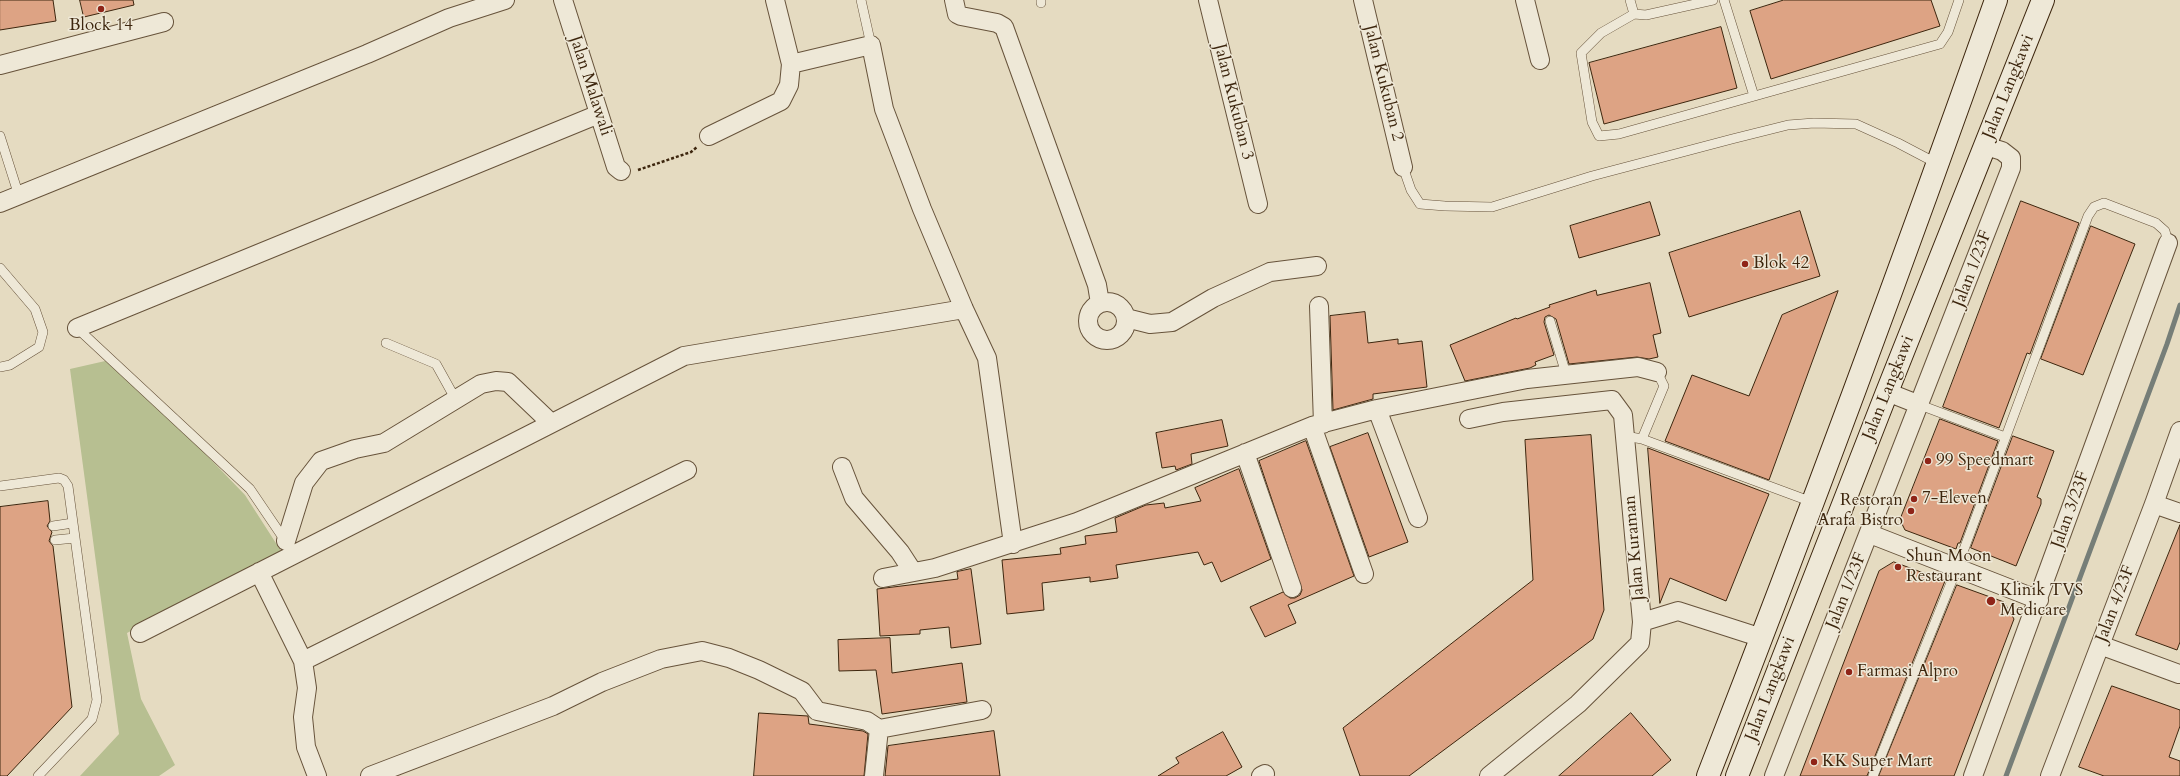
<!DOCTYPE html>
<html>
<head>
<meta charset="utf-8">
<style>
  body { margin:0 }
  canvas { display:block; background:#e5dbc1 }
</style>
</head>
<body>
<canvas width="2180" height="776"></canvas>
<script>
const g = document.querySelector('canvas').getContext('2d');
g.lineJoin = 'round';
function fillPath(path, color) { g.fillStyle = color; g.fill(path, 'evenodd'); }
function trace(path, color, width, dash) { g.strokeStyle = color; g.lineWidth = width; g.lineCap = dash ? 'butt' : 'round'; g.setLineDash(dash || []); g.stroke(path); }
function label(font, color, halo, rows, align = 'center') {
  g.font = font + ' Cardo,serif'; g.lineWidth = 3; g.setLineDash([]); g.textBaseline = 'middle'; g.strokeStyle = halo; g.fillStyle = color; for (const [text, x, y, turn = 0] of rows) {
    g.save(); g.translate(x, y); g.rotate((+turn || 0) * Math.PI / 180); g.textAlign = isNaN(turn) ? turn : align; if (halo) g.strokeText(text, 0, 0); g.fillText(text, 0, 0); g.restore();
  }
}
const green = new Path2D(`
  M114,359l131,136 36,56 -154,82 14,66 34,66 -16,11h-79l39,-42 -49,-365z`);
const stream = new Path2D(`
  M2006,776l161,-432 13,-39`);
const building = new Path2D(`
  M0,0h53l3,21 -56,9z
  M80,0h53l1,5 -50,12z
  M1784,0h147l9,26 -169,53 -21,-68z
  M1721,27l16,61 -133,36 -15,-61z
  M2021,201l58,22 -49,131 -3,-1 -28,75 -56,-21z
  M1650,202l10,33 -81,23 -9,-32z
  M1800,211l20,65 -131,41 -20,-64z
  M2091,226l44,18 -52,131 -42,-16z
  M1650,283l11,50 -8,2 5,22 -9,2 -12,-2 -68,7 -13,-45 -7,-4 -4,2 -1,5 10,33 -19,7 1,3 -6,3 -65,13 -15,-36 66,-27 1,1 33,-12 -1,-2 47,-15 1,5z
  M1838,291l-69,189 -104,-39 27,-66 57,21 33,-81z
  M1365,312l3,31 30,-4v5l24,-3 5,46 -54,7v5l-40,11 -3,-94z
  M1940,419l58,22 -38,102h-2l-2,6 -51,-19 -5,-10z
  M1222,420l6,26 -37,8 1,10 -16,6 -1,-4 -13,2 -6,-35z
  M1368,433l40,109 -39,15 -39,-110z
  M1591,435l13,175 -11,29 -184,137h-49l-17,-48 190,-148 -8,-140z
  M2013,436l41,15 -17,46 4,2v5l-25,62 -45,-18z
  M1306,441l48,135 -66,29 8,18 -31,14 -15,-30 33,-15 7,6h5l5,-3 2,-5 -43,-129z
  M1648,448l121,46 -43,107 -56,-23 -10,25z
  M1239,469l32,90 -50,23 -9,-20 -8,3 -6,-13 -82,13 2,13 -28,4v-5l-48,6 2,27 -37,4 -5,-54 59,-6 -1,-6 26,-4 -1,-8 32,-4 -2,-14 31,-13 18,-2 1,5 36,-7 -6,-13z
  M48,501l2,20 -3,5 5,6 -3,9 4,5 19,161 -65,69h-7v-269z
  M2180,525v117l-3,8 -41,-15z
  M1894,562l51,19 -78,195h-67l79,-205z
  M971,569l10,75 -30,4 -2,-21 -29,3v4l-40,2 -3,-47 81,-10 -1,-7z
  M1957,585l47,17 10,17 -60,157h-75z
  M890,638l2,35 70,-10 5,39 -85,12 -6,-44 -37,1 -1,-31z
  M2112,686l68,24v16l-11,31 11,4v15h-76l-25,-9z
  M759,713l49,3 1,8 54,7 5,3 -4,42h-110z
  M1631,713l40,47 -19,16h-93z
  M994,731l6,45h-115l3,-30z
  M1223,732l19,35 -16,9h-68l21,-13 -3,-5z`);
const path = new Path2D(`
  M638,170l53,-18 6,-5`);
const lane = new Path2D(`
  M861,0l10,45
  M1041,0v3
  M1630,0l4,14 -33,19 -20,20 11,69 7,14 20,-2 321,-90 8,-12 11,-32
  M1724,0l30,96
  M1634,14l12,1 67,-15
  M0,136l19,60
  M1403,167l8,23 9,14 25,2 47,1 100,-31 140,-37 56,-14 26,-2 42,1 42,19 40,21
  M0,268l35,41 8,23 -4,15 -29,18 -10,2
  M1550,321l16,53
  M77,328l173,161 36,53
  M386,343l50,21 20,36
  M1920,405l85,32
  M1625,436l17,3 170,63
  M1642,439l22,-53 -7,-14
  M0,486l59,-8 5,2 4,6 29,214 -5,19 -54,57
  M53,526l20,-3
  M55,540l20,-2
  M1873,776l84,-208 131,-352 6,-9 10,-4 52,20 9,8 3,12`);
const street = new Path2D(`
  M563,0l53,167 5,4
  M954,0l3,14 4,2 36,7 7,4 93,258 3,18
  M1208,0l50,204
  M1363,0l40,167
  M1525,0l15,60
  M791,64l80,-19 13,64 38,100 42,100 23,49 26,186
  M0,65l164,-43
  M709,136l72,-35 8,-16 2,-21 -16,-64
  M0,203l367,-149 82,-36 56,-18
  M1088 321a19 19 0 1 1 38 0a19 19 0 1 1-38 0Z
  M1319,306l4,118
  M1126,318l24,6 22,-2 41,-24 57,-26 47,-6
  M77,328l522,-214
  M1887,392l33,13
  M1377,409l41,109
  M1469,419l34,-7 109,-12 11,15 19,207 -2,21 -62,61 -89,72
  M1312,426l52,148
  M1245,453l47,135
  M842,467l12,31 46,54 13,20
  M2154,504l26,9
  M1870,534l169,66
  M286,541l18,-58 17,-22 34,-12 29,-6 97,-59 15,-3 12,1 43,41
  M259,572l44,89 4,27 -4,29 3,30 11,29
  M883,578l52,-10 142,-46 235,-96 65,-17 150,-30 111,-12 19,5
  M1642,622l36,-11 84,27
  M140,633l544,-277 280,-47
  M2100,645l79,29
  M303,661l384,-191
  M370,776l183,-70 49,-24 59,-23 41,-8 27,7 30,12 43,21 15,20 50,10 12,8 103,-19
  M874,776l5,-47
  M1261,776l4,-2
  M1774,776l237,-608v-10l-9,-7 -16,-5
  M1973,776l195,-533
  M2050,776l104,-272 26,-73`);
const secondary = new Path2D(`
  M1708,776c100,-257 196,-516 288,-776
  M1737,776l150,-384 156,-392`);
const markers = [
  [101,9,4,"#8f2418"],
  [1745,264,4,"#8f2418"],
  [1928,461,4,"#8f2418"],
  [1914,499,4,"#8f2418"],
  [1911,511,4,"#8f2418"],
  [1898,567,4,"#8f2418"],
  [1991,601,5,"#8f2418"],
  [1849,672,4,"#8f2418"],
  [1814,762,4,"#8f2418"]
];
const poiNames = [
  ["Block 14",101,26,"center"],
  ["Blok 42",1753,264],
  ["99 Speedmart",1936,461],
  ["7-Eleven",1922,499],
  ["Restoran",1903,501,"right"],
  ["Arafa Bistro",1903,521,"right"],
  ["Shun Moon",1906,557],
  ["Restaurant",1906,577],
  ["Klinik TVS",2000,591],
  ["Medicare",2000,611],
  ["Farmasi Alpro",1857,672],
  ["KK Super Mart",1822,762]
];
const streetNames = [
  ["Jalan Kukuban 2",1383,83,76],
  ["Jalan Malawali",590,86,72],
  ["Jalan Langkawi",2009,87,-68],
  ["Jalan Kukuban 3",1233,102,76],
  ["Jalan 1/23F",1973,269,-69],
  ["Jalan Langkawi",1889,388,-68],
  ["Jalan 3/23F",2071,510,-70],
  ["Jalan Kuraman",1635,548,-95],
  ["Jalan 1/23F",1847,591,-68],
  ["Jalan 4/23F",2116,604,-69],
  ["Jalan Langkawi",1771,689,-69]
];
fillPath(green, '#b7bf91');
trace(stream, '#767e78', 5);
fillPath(building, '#dda384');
trace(building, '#3d260e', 1);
trace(lane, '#67533b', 10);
trace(street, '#67533b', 20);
trace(secondary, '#3d260e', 24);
trace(path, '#3d260e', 2.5, [3, 2]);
trace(lane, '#eee8d7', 9);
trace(street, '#eee8d7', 18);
trace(secondary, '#eee8d7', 22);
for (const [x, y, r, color] of markers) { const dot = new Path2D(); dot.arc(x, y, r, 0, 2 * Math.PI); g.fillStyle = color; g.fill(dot); trace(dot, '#eee8d7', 1.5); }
label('17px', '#3d260e', '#eee8d7', poiNames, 'left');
label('17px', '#3d260e', '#eee8d7', streetNames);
</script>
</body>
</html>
